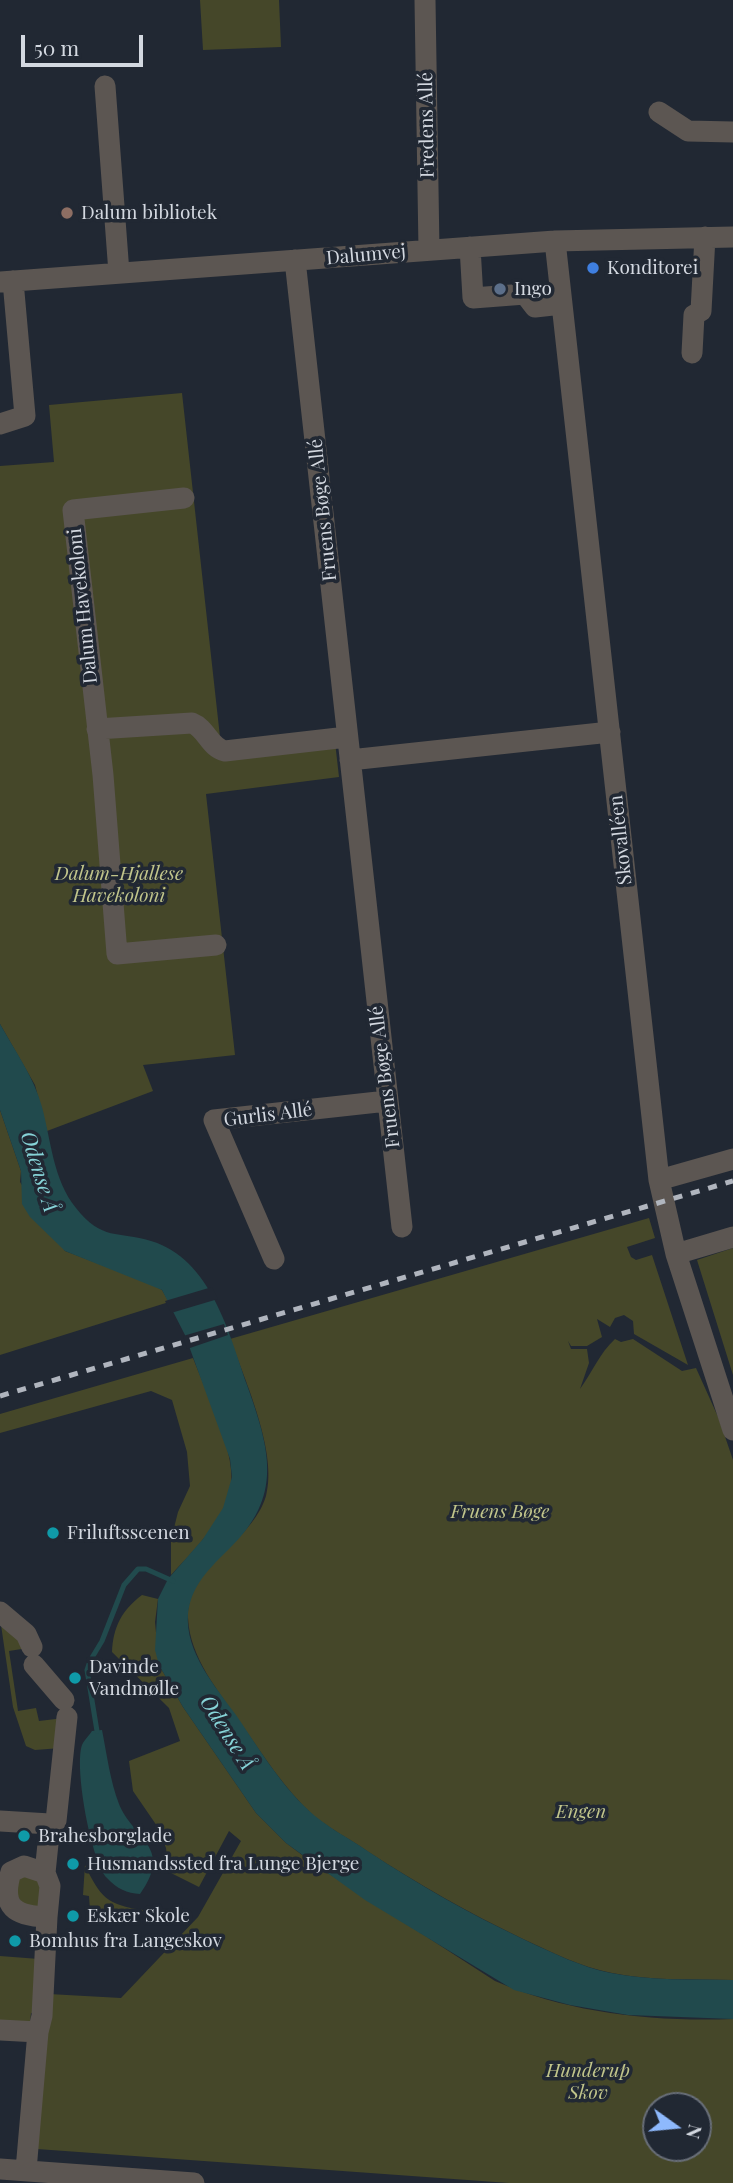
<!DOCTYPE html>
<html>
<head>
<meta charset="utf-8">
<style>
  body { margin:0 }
  #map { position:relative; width:733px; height:2183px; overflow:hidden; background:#212833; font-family:"Playfair Display",serif }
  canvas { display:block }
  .north { position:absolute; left:642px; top:2092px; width:70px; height:70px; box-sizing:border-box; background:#212833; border:2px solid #686e78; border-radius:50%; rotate:105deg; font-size:19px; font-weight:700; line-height:28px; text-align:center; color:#d3d8e0 }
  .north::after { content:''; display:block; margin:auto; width:24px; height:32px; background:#8eb9fd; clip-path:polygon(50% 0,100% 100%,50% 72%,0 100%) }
  .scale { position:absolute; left:21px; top:35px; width:122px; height:32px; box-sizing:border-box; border:4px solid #d3d8e0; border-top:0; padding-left:9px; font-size:21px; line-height:24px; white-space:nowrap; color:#d3d8e0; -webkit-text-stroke:5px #212833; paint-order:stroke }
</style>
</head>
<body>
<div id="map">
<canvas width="733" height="2183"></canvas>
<div class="north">N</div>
<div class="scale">50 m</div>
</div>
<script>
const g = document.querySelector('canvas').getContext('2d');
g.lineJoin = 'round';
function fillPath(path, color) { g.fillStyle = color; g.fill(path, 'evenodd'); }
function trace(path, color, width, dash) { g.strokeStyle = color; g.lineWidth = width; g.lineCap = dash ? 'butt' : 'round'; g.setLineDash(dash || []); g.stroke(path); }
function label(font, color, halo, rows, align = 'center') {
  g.font = font + ' "Playfair Display",serif'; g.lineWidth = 7; g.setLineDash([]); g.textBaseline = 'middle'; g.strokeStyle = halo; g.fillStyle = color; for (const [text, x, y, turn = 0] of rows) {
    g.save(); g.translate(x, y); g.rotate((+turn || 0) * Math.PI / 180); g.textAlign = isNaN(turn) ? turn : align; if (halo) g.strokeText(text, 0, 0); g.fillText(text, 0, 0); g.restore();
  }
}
const green = new Path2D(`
  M200,0h79l2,47 -78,3z
  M182,393l39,353 113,-13 5,44 -133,17 29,261 -92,10 10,26 -106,40 -12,-46 -35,-61v-558l54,-4 -5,-57z
  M0,1110l21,61 -1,11 45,69 87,33 10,6 7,12 -169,53z
  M649,1218l6,20 -28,9 4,10 5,3 16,-5 36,110 -54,-31 -1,-13 -9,-6 -9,3 -5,9 -13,-8 5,18 -15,9h-16l-3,-5 3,8h16l2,14 -9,26c13,-18 19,-35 35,-50l6,3 12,-3 49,32 14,-3 23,51 14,41v520c-39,-1 -83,1 -121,-7 -32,-6 -60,-21 -89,-34 -54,-26 -105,-55 -156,-88 -17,-12 -37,-22 -53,-35 -30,-27 -52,-63 -75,-95 -21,-31 -49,-63 -51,-103 -2,-52 64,-75 78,-122 12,-43 -21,-116 -36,-157z
  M733,1248v127l-36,-115z
  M193,1358c13,35 46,97 37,134 -9,32 -37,59 -59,83v-35l7,-28 12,-26 -3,-34 -15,-52 -21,-9 -151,42v-19z
  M142,1595l16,4 -3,23 4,43 24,42 73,106 30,30 31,23 178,115c73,32 158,41 238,38v164h-224l-472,-34 12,-155 72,4 77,-81 43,-76 -12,-10 -30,56 -30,-15 -3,-24 -9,-22 -24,-35 -4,-30 51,-20 -11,-33 -57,-56c1,-25 10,-42 30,-57zM656,2106h42v42h-42z
  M0,1618l28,30 -19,3 9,60 18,-3 3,13 25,-3 -3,30 -26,2 -9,-4 -13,-39z
  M85,1865c15,32 22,40 58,45l1,3 -54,-3 -1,-14 -6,-1z
  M17,1873l25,8 -2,25 -15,3 -14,-25z
  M0,1956l39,3 -2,55 -6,-1 -1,10 -30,-2z`);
const water = new Path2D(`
  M0,1024c15,27 34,53 42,83 9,33 11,73 34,101 26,33 42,23 75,33 60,18 78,92 96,144 23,65 37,111 -18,164 -19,19 -38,36 -41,65 -3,38 27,72 48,101 24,35 47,74 79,101 17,14 37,24 54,36 50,33 101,62 156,88 28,13 56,27 86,33 39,8 83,6 122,7v39l-105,-4 -58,-10 -56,-15 -149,-90 -79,-57 -30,-30 -73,-106 -24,-42 -4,-15 3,-51 10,-20 35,-40 20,-31 9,-31 -2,-18 -45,-124 -23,-45 -97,-39 -35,-34 -8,-13 -1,-33 -21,-61z
  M102,1730c5,25 8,51 17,74 14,35 55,43 21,90 -13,-1 -23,-5 -33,-16 -16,-17 -33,-111 -25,-133 2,-5 7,-9 10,-14z`);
const pier = new Path2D(`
  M212,1287l6,12 -47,14 -6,-12z
  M224,1324l4,11 -41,14 -4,-13z`);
const stream = new Path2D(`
  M97,1731l-10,-61 3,-9 12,-20 22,-56 14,-16h8l27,12`);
const minor = new Path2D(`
  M425,0l4,250
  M105,86l14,187
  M659,112l29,19 45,1
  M555,241l104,939 17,74 57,176
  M470,247l3,51 52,-4 10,13 27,-3
  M295,260l107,967
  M0,282l555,-41 178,-4
  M692,353l2,-38 7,-4 4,-74
  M0,424l25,-8 -12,-135
  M184,498l-111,12 30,265 14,179 99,-9
  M97,729l95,-6c15,6 17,24 33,28l122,-14
  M350,760l260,-28
  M659,1180l74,-21
  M676,1254l57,-17
  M274,1259l-60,-139 173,-19
  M0,1612l26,22 6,13
  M34,1665l30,35
  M0,1821l50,3 6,-3 11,-104
  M45,1873l5,-49
  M0,2030l38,2
  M0,2169l194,14
  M26,2170l12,-138 4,-16 5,-99c-31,-1 -47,-9 -36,-45l13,-6 21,7 5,13 -3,31`);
const rail = new Path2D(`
  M0,1396l733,-215`);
const markers = [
  [67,213,7,"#8d6e63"],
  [593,268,7,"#3f7fe0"],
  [500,289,7,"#5c6f8a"],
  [53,1533,7,"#0f9aa8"],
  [75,1678,7,"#0f9aa8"],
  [24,1836,7,"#0f9aa8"],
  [73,1864,7,"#0f9aa8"],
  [73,1916,7,"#0f9aa8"],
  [15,1941,7,"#0f9aa8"]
];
const streetNames = [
  ["Fredens Allé",427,125,-91],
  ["Dalumvej",366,255,-5],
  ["Fruens Bøge Allé",323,510,-96],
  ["Dalum Havekoloni",83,606,-96],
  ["Skovalléen",621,840,-96],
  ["Fruens Bøge Allé",385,1077,-97],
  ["Gurlis Allé",268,1115,-7]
];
const poiNames = [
  ["Dalum bibliotek",81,213],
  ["Konditorei",607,268],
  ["Ingo",514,289],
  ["Friluftsscenen",67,1533],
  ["Davinde",89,1667],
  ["Vandmølle",89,1689],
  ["Brahesborglade",38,1836],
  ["Husmandssted fra Lunge Bjerge",87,1864],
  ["Eskær Skole",87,1916],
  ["Bomhus fra Langeskov",29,1941]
];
const parkNames = [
  ["Dalum-Hjallese",119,874],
  ["Havekoloni",119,896],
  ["Fruens Bøge",500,1512],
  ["Engen",581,1812],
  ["Hunderup",588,2071],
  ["Skov",588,2093]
];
const waterNames = [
  ["Odense Å",39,1172,73],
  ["Odense Å",227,1733,58]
];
fillPath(green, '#454729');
fillPath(water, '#214a4d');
fillPath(pier, '#212833');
trace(stream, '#214a4d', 5);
trace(minor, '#5c5652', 21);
trace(rail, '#b0b5be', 5, [9, 9]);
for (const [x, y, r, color] of markers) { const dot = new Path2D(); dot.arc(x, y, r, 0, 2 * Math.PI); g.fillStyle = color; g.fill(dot); trace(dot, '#212833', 2.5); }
label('19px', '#d3d8e0', '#212833', streetNames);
label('19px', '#d3d8e0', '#212833', poiNames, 'left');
label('italic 19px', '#c1c58b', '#212833', parkNames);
label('italic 21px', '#86d3d7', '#212833', waterNames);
</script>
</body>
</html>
